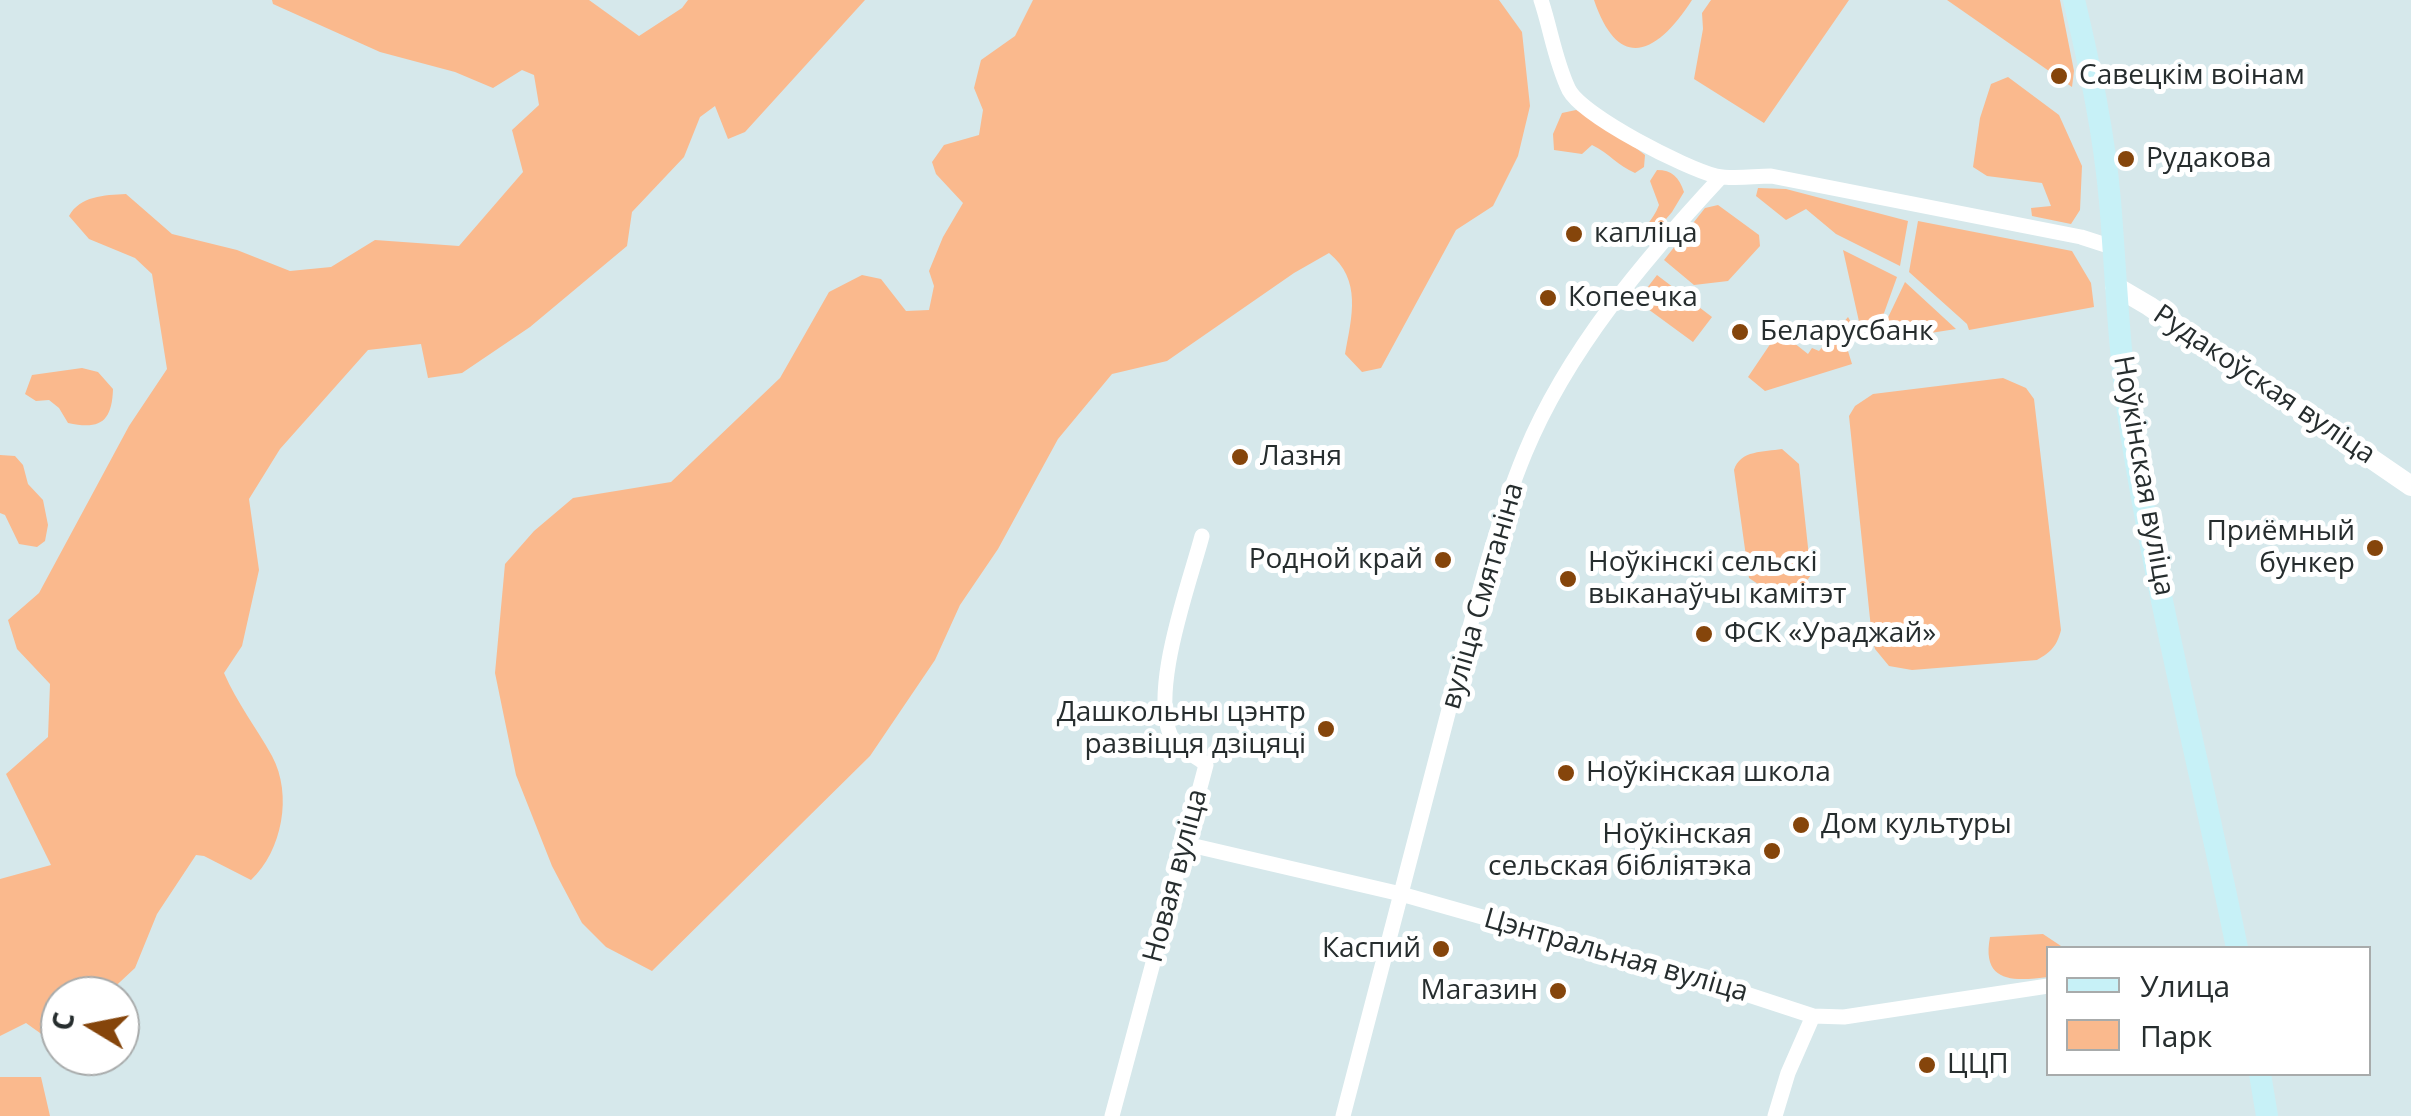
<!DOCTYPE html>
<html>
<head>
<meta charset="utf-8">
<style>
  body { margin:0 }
  #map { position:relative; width:2411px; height:1116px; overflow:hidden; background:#d6e8eb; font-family:"Open Sans",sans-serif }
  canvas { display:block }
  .legend { position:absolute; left:2046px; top:946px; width:325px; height:130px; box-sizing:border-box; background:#fff; border:2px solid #a8abab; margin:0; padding:12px 18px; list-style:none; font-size:30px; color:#262d2e }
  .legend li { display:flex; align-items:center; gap:20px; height:50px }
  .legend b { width:50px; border:2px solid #a8abab }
  .north { position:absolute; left:40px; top:976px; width:100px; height:100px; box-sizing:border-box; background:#fff; border:2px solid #a8abab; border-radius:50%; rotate:280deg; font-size:28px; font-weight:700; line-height:40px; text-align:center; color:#262d2e }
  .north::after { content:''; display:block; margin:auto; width:35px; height:45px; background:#85450b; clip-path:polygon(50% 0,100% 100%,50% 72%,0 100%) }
</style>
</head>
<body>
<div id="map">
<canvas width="2411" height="1116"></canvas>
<ul class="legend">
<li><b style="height:12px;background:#c7f1f7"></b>Улица</li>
<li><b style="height:28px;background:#fab98d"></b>Парк</li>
</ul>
<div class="north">С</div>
</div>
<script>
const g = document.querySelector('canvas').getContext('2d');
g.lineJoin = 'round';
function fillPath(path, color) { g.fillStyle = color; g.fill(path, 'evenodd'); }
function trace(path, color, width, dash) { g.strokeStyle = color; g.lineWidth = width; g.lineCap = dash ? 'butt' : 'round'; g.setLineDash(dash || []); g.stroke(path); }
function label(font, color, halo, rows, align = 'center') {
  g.font = font + ' "Open Sans",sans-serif'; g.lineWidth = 10; g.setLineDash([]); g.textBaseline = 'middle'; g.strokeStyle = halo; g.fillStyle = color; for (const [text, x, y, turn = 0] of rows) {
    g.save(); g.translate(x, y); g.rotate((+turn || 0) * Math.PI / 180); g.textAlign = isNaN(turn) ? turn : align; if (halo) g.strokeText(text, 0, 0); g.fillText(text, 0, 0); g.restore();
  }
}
const green = new Path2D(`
  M272,0h317l50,36 43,-28 6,-8h177l-120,132 -17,7 -13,-33 -15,11 -16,40 -52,55 -5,34 -97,81 -68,46 -34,5 -7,-34 -53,6 -88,99 -31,50 10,71 -17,76 -18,27c13,30 32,54 48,83 21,39 10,95 -21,124l-47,-24 -8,-1 -39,59 -22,54 -30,28h-45v36l-13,6 -21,-15 -26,13v-157l51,-14 -45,-91 42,-37 2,-53 -33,-35 -9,-29 31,-27 90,-167 38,-57 -15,-95 -17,-16 -46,-19 -20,-23c11,-20 35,-21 57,-22l46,40 65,16 53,21 41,-4 44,-27 84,6 64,-74 -11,-42 27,-25 -5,-30 -12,-5 -29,18 -38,-16 -75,-20 -107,-48z
  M1033,0h466l23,32 8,74 -12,50 -25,50 -37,24 -75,138 -19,4 -17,-18c7,-38 17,-74 -16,-101l-35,20 -127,88 -55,13 -54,65 -60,110 -38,56 -25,55 -65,96 -218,215 -46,-24 -24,-24 -30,-57 -36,-91 -21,-102 10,-109 29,-33 39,-33 98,-16 109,-104 49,-86 33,-17 19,4 25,32 23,-1 5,-24 -5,-15 14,-34 20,-34 -27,-29 -4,-12 12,-17 35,-10 4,-25 -9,-22 7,-28 34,-24z
  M1594,0h98c-34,53 -73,74 -98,0z
  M1711,0h138l-85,123 -70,-44 9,-50 -1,-16z
  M1947,0h113l14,71 -2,16z
  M2008,77l51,38 23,51 -2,44 -9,14 -39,-8 -1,-8 20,-2 -9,-23 -55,-7 -14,-9 7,-49 11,-34z
  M1576,110l21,8 48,37 -1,12 -9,6c-17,-7 -26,-20 -43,-28l-10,9 -28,-4 -1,-16 9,-21z
  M1657,170c15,0 22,7 27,22l-12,20 -30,35 -7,-2c6,-16 18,-24 24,-40l-9,-24z
  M1758,188l28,1 122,32 -8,45 -64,-32 -30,-25 -20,11 -30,-24z
  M1718,205l41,30 1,11 -32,35 -34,4 -30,-25 41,-52z
  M1918,221l154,30 19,32 3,24 -125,23 -2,-6 -58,-52z
  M1843,250l54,27 -18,50 -19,-1z
  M1657,275l55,42 -19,25 -56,-41z
  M1905,282l51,47 -64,10 -10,-9z
  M1848,317l9,16 -9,18 4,13 -87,27 -17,-14 31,-46 29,23 4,-6 7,3z
  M82,368l16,4 15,17c-1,33 -13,41 -45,34l-9,-15 -10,-8 -13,1 -11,-7 7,-19z
  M2003,378l23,10 8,11 27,231c-4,16 -10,22 -24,30l-125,10 -23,-4 -14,-17 -3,-11 -23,-222 6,-10 18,-12z
  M1782,449l17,15 12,111 -8,11 -36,4 -18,-12 -15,-108c6,-20 30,-18 48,-21z
  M0,455l15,1 8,9 5,19 15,16 5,25 -3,16 -8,6 -18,-3 -14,-29 -5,-2z
  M2043,934l21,14h-16v29c-33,4 -67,7 -58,-40z
  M0,1077h41l9,39h-50z`);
const minor = new Path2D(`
  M1541,0c10,30 14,61 28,90 15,27 116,78 147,86 17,4 38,0 55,0l310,61 31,10
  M1186,844l215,50 293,83 119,39 31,1 204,-31
  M1112,1116l94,-351c-9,-10 -24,-13 -31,-22 -30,-41 15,-161 27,-207
  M1343,1116c34,-132 69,-263 103,-395 23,-89 44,-183 79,-268 43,-104 120,-194 196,-276
  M1775,1116l13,-43 25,-57`);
const tertiary = new Path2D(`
  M2115,286l34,20 262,180`);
const secondary = new Path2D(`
  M2074,0c16,67 30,133 36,201 6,71 8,142 18,212 27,180 73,357 109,535
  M2260,1074l7,42`);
const markers = [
  [2059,76,10,"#85450b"],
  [2126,159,10,"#85450b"],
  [1574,234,10,"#85450b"],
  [1548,298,10,"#85450b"],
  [1740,332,10,"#85450b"],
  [1240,457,10,"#85450b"],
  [2375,548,10,"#85450b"],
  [1443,560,10,"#85450b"],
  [1568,579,10,"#85450b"],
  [1704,634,10,"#85450b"],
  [1326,729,10,"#85450b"],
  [1566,773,10,"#85450b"],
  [1801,825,10,"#85450b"],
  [1772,851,10,"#85450b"],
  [1441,949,10,"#85450b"],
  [1558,991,10,"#85450b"],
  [1927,1065,10,"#85450b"]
];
const poiNames = [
  ["Савецкім воінам",2079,76],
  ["Рудакова",2146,159],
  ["капліца",1594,234],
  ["Копеечка",1568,298],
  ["Беларусбанк",1760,332],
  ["Лазня",1260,457],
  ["Приёмный",2355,532,"right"],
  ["бункер",2355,564,"right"],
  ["Родной край",1423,560,"right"],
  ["Ноўкінскі сельскі",1588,563],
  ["выканаўчы камітэт",1588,595],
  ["ФСК «Ураджай»",1724,634],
  ["Дашкольны цэнтр",1306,713,"right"],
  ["развіцця дзіцяці",1306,745,"right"],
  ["Ноўкінская школа",1586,773],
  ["Дом культуры",1821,825],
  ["Ноўкінская",1752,835,"right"],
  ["сельская бібліятэка",1752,867,"right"],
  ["Каспий",1421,949,"right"],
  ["Магазин",1538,991,"right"],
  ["ЦЦП",1947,1065]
];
const streetNames = [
  ["Рудакоўская вуліца",2264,385,34],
  ["Ноўкінская вуліца",2143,476,80],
  ["вуліца Смятаніна",1483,596,-74],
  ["Новая вуліца",1176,876,-75],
  ["Цэнтральная вуліца",1616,956,16]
];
fillPath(green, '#fab98d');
trace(minor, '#fff', 15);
trace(tertiary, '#fff', 20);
trace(secondary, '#c7f1f7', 22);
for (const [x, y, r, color] of markers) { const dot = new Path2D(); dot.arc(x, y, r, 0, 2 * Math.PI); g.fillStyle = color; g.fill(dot); trace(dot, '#fff', 4); }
label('28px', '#262d2e', '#fff', poiNames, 'left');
label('28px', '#262d2e', '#fff', streetNames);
</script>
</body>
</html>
